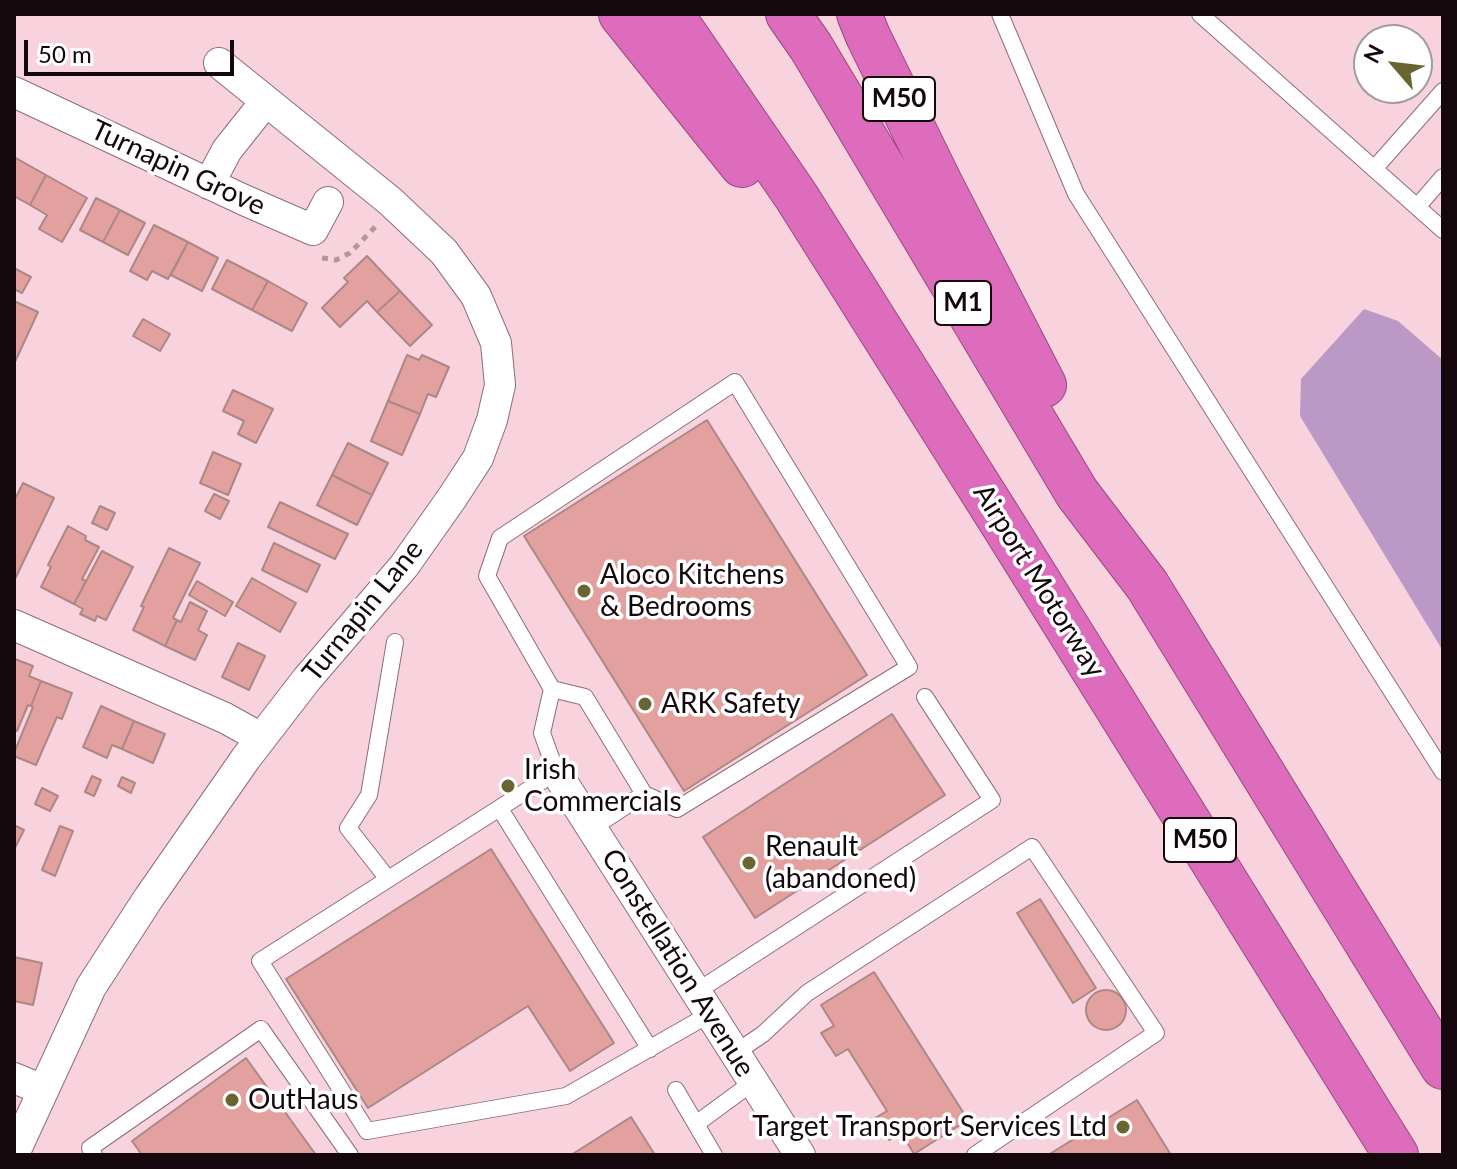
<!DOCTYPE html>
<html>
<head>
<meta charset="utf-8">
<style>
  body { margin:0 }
  #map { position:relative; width:1457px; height:1169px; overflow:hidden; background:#f8d3dd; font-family:Lato,sans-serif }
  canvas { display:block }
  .frame { position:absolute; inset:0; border:16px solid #14080c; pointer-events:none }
  .north { position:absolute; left:1353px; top:24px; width:80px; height:80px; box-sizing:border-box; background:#fff; border:2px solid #a19c9e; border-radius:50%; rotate:298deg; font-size:22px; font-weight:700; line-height:32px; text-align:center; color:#14080c }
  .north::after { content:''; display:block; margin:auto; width:28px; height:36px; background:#686531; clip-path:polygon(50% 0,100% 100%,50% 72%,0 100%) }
  .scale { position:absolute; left:24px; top:40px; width:210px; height:36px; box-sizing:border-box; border:4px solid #14080c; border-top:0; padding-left:10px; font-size:24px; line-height:28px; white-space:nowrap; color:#14080c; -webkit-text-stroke:6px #fff; paint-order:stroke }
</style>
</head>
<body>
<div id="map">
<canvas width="1457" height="1169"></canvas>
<div class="frame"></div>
<div class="north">N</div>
<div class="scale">50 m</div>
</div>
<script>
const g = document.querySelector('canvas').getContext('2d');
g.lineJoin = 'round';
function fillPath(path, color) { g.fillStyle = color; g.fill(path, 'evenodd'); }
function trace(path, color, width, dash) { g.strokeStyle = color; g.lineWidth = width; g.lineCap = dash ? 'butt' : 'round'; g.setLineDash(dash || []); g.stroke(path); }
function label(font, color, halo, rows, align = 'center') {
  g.font = font + ' Lato,sans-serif'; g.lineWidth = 7; g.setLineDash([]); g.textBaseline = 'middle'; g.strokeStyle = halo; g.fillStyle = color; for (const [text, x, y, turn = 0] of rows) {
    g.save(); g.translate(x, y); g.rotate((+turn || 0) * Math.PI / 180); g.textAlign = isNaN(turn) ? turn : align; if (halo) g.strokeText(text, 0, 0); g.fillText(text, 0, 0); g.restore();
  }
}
const water = new Path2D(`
  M1364,309l34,12 45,39v291l-143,-235 1,-37z`);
const building = new Path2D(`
  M14,157l32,18 -16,30 -16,-9z
  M46,175l41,23 -25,44 -23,-13 8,-14 -17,-10z
  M96,198l24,12 -17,32 -23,-12z
  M120,210l25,13 -17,32 -25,-13z
  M154,225l34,17 -20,37 -16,-8 -5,9 -17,-9z
  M188,242l30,16 -16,33 -31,-16z
  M367,256l33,35 -23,21 -10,-11 -27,26 -18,-19 26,-26 -4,-4z
  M227,260l41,21 -16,29 -40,-21z
  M14,268l17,9 -9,16 -8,-4z
  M268,281l39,22 -15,28 -40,-21z
  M400,291l32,34 -22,21 -33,-34z
  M14,301l24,11 -24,52z
  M143,319l27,15 -10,17 -27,-15z
  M407,355l12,5 3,-5 27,12 -13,30 -8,-3 -8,20 -32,-13z
  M233,390l40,19 -17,34 -18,-9 6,-13 -21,-10z
  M388,401l32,13 -18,41 -31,-14z
  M707,420l160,255 -183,116 -160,-255z
  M348,443l40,20 -16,32 -40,-20z
  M213,452l28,12 -13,31 -28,-12z
  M332,475l40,20 -15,30 -40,-20z
  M23,483l31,15 -39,81 -1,-78z
  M214,494l15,7 -9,18 -15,-8z
  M280,502l68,32 -13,25 -67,-32z
  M100,506l15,7 -8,17 -15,-7z
  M68,526l18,10 -1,4 14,7 -17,32 4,2 -12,23 -33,-17 10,-20 -3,-2z
  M274,543l46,22 -13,27 -45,-22z
  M169,548l31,15 -27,55 4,2 -12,26 -32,-16 11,-23 -3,-1z
  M102,551l31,16 -27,53 -9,-4 -2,5 -15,-7 3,-5 -9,-5z
  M252,578l44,25 -16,29 -44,-26z
  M197,581l36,21 -8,14 -36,-21z
  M190,602l17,9 -9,19 9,5 -12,25 -30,-14 12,-26 4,2z
  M238,643l27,13 -16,34 -27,-13z
  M15,659l18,7 -4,10 12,5 -10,25 -3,-1 -11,26 -3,-2z
  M41,681l31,12 -10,26 -5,-2 -21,48 -22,-9v-3l19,-46 -2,-1z
  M101,706l33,15 -12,28 -10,-4 -5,13 -24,-11z
  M892,714l53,81 -190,123 -52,-81z
  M134,721l31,13 -12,29 -31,-14z
  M92,776l9,4 -7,16 -9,-4z
  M122,777l13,6 -4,10 -13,-7z
  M42,788l16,8 -8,15 -15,-7z
  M14,825l10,5 -10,20z
  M60,826l13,5 -18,45 -13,-6z
  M491,849l123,194 -44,28 -42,-65 -160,102 -82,-129z
  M1040,899l56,89 -23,15 -56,-90z
  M14,957l28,6 -9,42 -19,-4z
  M874,972l94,148 -54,34 -13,-22 -12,8 -14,-22 12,-7 -39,-62 -12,7 -15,-23 13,-7 -13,-21z
  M1086 1010a20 20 0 1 1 40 0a20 20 0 1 1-40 0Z
  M246,1058l70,97h-174l-10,-14z
  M1137,1100l34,55h-123z
  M631,1117l24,38h-84z`);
const path = new Path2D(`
  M322,258l14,2 14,-7 28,-29`);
const lane = new Path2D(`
  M1000,14l76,180 367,578
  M1200,14l243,216
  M1374,169l69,-78
  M1417,207l26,-30
  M552,689l33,8 59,97
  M500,809l150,240
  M592,828l52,-34 33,15 232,-142 -174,-285 -235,156 -13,38 65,113 -10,44 14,39 -296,189 107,170 199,-35 144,-82
  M388,879l-40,-51 21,-33 26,-153
  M696,992l296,-192 -67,-103
  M735,1053l28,-19 44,-41 225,-146 124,186 -181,122
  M676,1090l38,65
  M696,1124l57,-42
  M94,1155l-4,-7 171,-119 89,126`);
const street = new Path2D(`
  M14,92l230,108 69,30 15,-28
  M209,184l18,-34 39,-49
  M14,625l211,93 36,20
  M556,772l244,383
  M14,1078l29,12
  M14,1154l77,-167 57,-88 98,-141 61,-79 97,-113 48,-68 26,-40 14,-38 8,-35 -4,-42 -20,-47 -32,-44 -54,-51 -171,-138`);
const highway = new Path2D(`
  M621,14l121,151
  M671,14l125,182 208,330 392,629
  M788,14l23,33 266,446 70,92 296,482
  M859,14l9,22 72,147 104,202`);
const markers = [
  [584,591,8,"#686531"],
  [645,704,8,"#686531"],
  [508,786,8,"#686531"],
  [749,863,8,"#686531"],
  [232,1100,8,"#686531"],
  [1123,1127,8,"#686531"]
];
const shields = [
  [899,99,72],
  [963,303,56],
  [1200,840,72]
];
const shieldNames = [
  ["M50",899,99],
  ["M1",963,303],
  ["M50",1200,840]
];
const streetNames = [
  ["Turnapin Grove",178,168,25],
  ["Airport Motorway",1039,581,58],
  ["Turnapin Lane",363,611,-51],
  ["Constellation Avenue",678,963,58]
];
const poiNames = [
  ["Aloco Kitchens",600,575],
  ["& Bedrooms",600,607],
  ["ARK Safety",661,704],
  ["Irish",524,770],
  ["Commercials",524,802],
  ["Renault",765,847],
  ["(abandoned)",765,879],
  ["OutHaus",248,1100],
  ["Target Transport Services Ltd",1107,1127,"right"]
];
fillPath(water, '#bc98c6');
fillPath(building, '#e2a19f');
trace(building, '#ab8886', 2);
trace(lane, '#8d6d76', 18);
trace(street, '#8d6d76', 32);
trace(highway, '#97497f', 46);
trace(path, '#b2959d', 5, [6, 6]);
trace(lane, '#fff', 16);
trace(street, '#fff', 30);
trace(highway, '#de6cbd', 44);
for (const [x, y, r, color] of markers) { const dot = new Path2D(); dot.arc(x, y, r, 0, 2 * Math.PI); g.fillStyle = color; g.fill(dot); trace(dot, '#fff', 3); }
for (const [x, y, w] of shields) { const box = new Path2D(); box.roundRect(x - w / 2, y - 22, w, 44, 6); g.fillStyle = '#fff'; g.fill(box); trace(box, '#14080c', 2); }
label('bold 26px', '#14080c', null, shieldNames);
label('28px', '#14080c', '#fff', streetNames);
label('28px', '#14080c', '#fff', poiNames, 'left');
</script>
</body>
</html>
